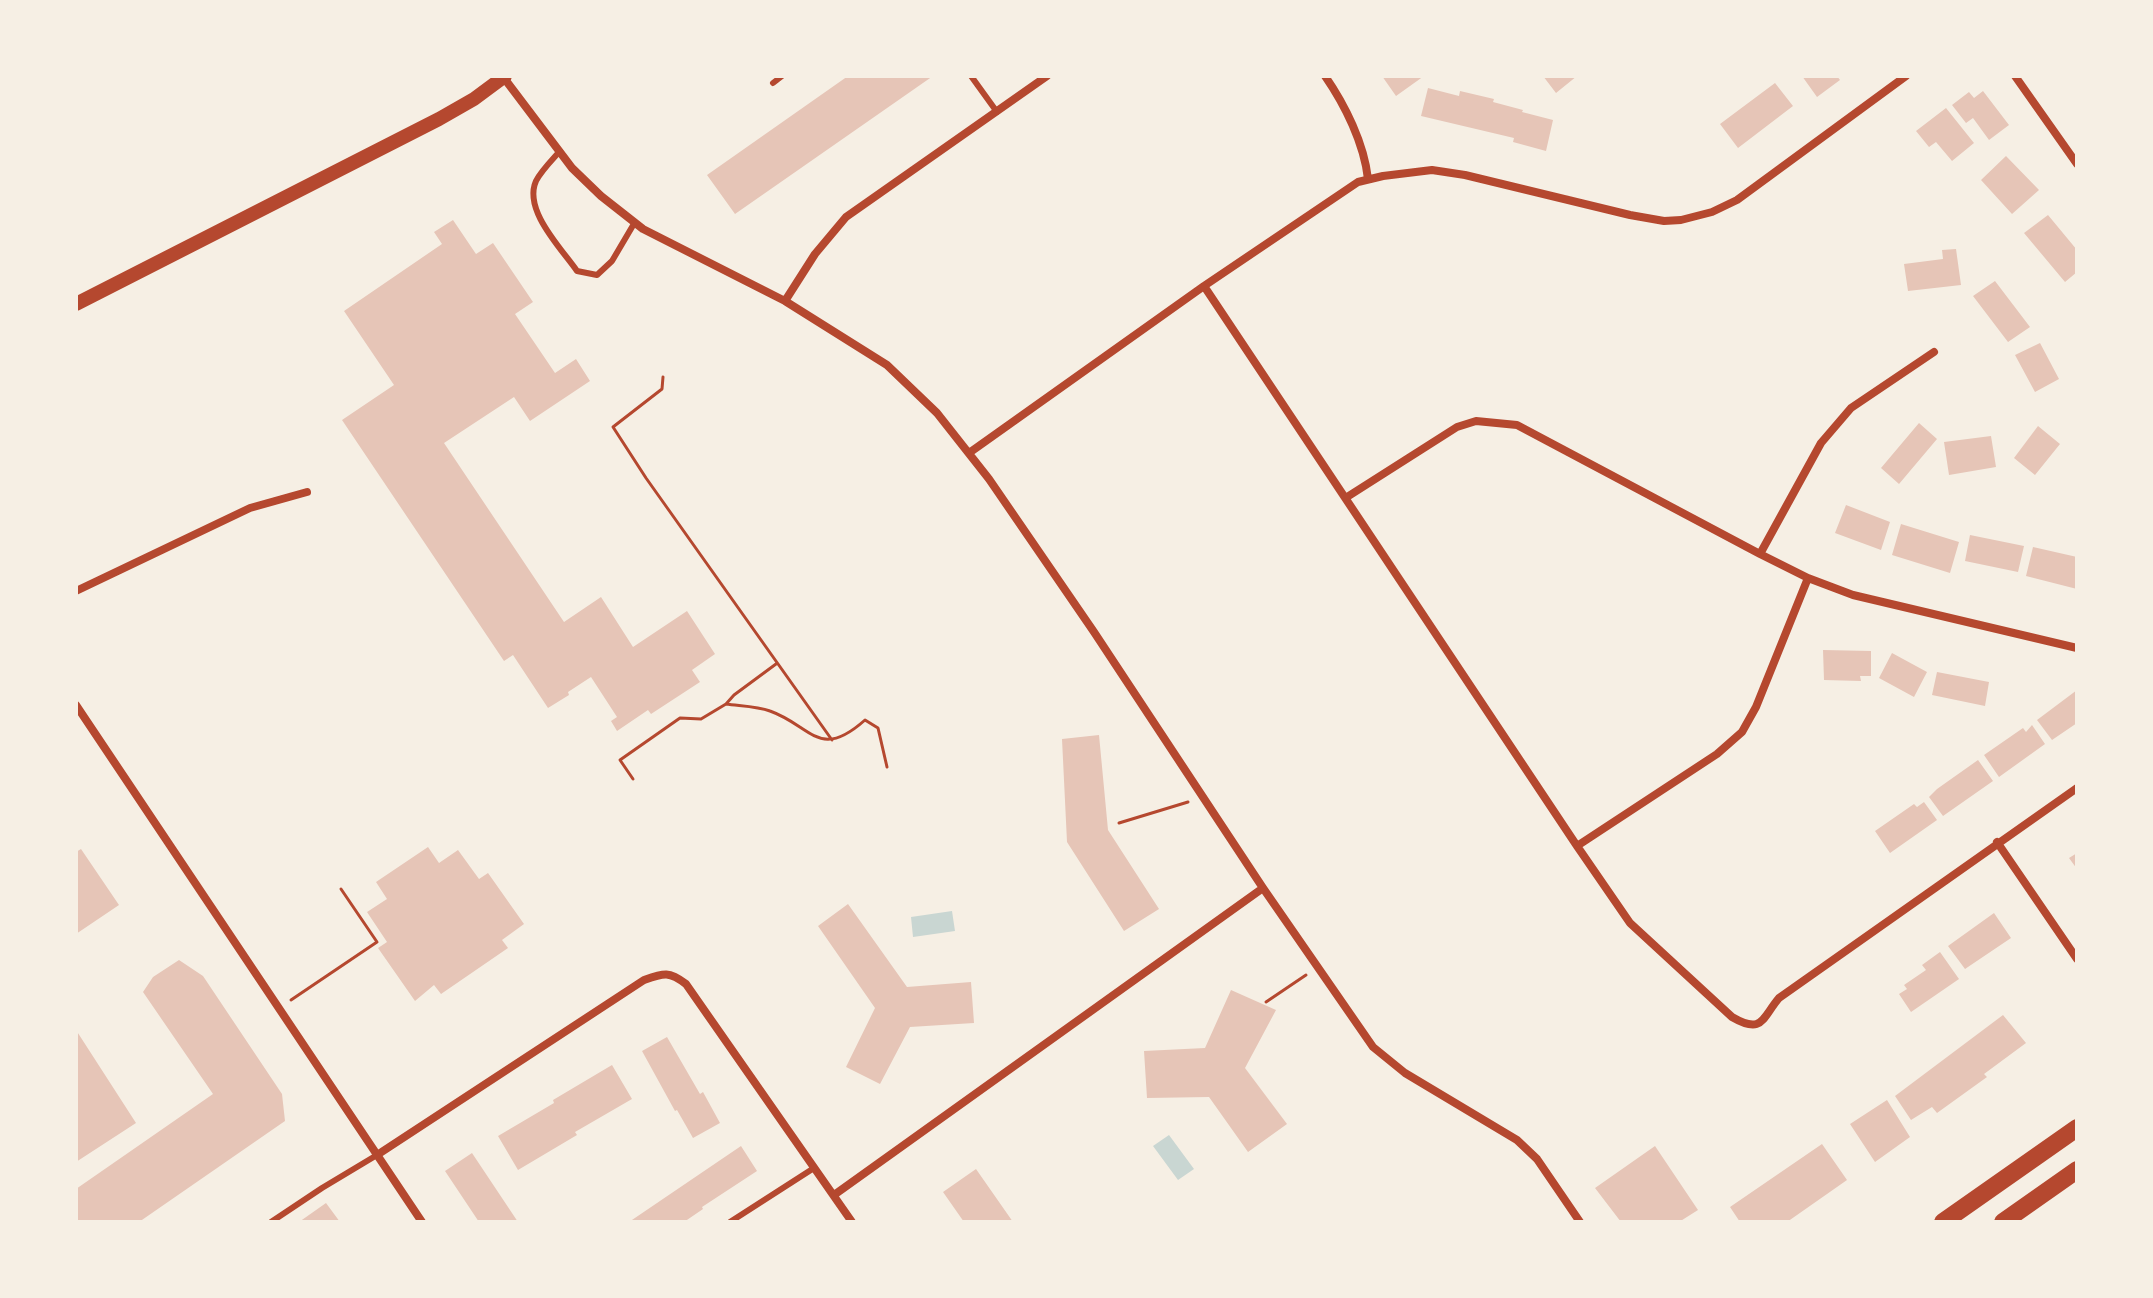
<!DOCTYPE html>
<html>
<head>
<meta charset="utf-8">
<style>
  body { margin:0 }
  #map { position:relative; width:2153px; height:1298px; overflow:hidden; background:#f6efe4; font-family:"Alegreya Sans",sans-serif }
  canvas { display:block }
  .frame { position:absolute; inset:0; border:78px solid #f6efe4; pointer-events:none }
</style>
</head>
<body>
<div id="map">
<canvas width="2153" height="1298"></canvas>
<div class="frame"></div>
</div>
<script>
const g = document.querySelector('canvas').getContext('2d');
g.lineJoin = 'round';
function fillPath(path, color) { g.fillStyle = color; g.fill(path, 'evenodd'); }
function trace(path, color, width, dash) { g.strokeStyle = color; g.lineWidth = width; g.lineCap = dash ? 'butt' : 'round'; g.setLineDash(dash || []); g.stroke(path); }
const water = new Path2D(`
  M952,911l3,20 -42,6 -2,-20z
  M1169,1135l25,34 -16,11 -25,-34z`);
const building = new Path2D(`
  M848,76h85l-198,138 -28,-39z
  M1382,76h42l-28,20z
  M1543,76h34l-21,17z
  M1802,76h35l3,4 -23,17z
  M1775,83l18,23 -55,42 -18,-24z
  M1428,88l31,8 1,-5 34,8 -1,3 30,8 -1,2 31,8 -7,31 -33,-9 1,-4 -93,-22z
  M1983,91l26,34 -20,15 -16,-22 -7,5 -14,-18 17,-13 5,6z
  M1946,108l28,35 -22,18 -16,-19 -7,5 -13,-16z
  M2006,156l33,34 -27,24 -31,-34z
  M2048,215l29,35v22l-12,10 -41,-49z
  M453,220l23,34 17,-11 40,59 -18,12 40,59 21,-14 14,22 -60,40 -16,-24 -70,46 120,179 37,-25 32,50 54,-36 28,43 -23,16 8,12 -49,32 -3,-4 -31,21 -6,-10 6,-4 -26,-40 -23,15 1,3 -21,13 -35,-53 -9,6 -162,-241 52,-35 -50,-74 98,-67 -8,-12z
  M1956,249l5,36 -53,6 -4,-27 39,-5 -1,-9z
  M1995,281l35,46 -22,15 -35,-46z
  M2040,343l19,36 -24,13 -20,-37z
  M1919,423l18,16 -38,45 -18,-16z
  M2038,426l22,18 -25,31 -21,-17z
  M1991,436l5,31 -47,8 -5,-33z
  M1846,505l44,17 -9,28 -46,-17z
  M1901,524l58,18 -9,31 -58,-18z
  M1970,535l54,11 -6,26 -53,-11z
  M2033,547l44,10v32l-51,-13z
  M1823,650l48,1v25h-11l1,5 -37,-1z
  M1892,653l35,19 -13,25 -35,-19z
  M1937,672l52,10 -4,24 -53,-11z
  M2077,690v33l-25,17 -15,-20z
  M2032,725l13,19 -46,33 -15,-22 39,-27 3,4z
  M1099,735l9,95 51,79 -35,22 -57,-89 -5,-103z
  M1978,760l15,21 -50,35 -14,-19 8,-8z
  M1924,802l13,18 -47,33 -15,-22 39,-27 3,3z
  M428,847l11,16 19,-13 21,29 9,-6 36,51 -22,16 6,8 -67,46 -7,-9 -19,16 -37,-53 9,-6 -20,-30 20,-13 -11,-17z
  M81,849l38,56 -43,29v-82z
  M2077,853v16l-8,-11z
  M848,904l59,83 64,-5 3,41 -64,4 -30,57 -34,-17 29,-59 -57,-82z
  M1994,913l17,25 -46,31 -17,-23z
  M1940,952l19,27 -48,33 -12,-18 8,-5 -3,-4 22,-15 -4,-5z
  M179,960l24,16 79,118 3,27 -146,101h-63v-33l137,-95 -70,-102 10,-15z
  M1231,990l45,20 -31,58 42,56 -39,28 -39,-55 -62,1 -3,-47 61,-3z
  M2003,1015l23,28 -42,31 3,3 -50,36 -5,-6 -21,13 -16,-24z
  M76,1030l60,93 -60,39z
  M667,1037l33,57 3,-2 17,31 -27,15 -16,-28 -2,1 -33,-60z
  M612,1065l20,34 -57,33 2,3 -59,35 -20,-34 56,-33 -1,-3z
  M1887,1100l23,37 -35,25 -25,-38z
  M1822,1144l25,36 -60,42h-47l-10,-15z
  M741,1146l16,25 -55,36 1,2 -19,13h-55z
  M1655,1146l43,64 -19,12h-58l-26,-34z
  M472,1153l46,69h-39l-34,-51z
  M976,1169l37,53h-49l-21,-30z
  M326,1203l14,19h-41z`);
const path = new Path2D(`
  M663,377l-1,12 -49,38 33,51 186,262
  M726,704l8,-9 42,-31
  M633,779l-13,-19 60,-42 21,1 25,-15c14,2 31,2 44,7 42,15 49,50 95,9l13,8 9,39
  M1119,823l69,-21
  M291,1000l86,-58 -36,-53
  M1266,1002l40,-27`);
const service = new Path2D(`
  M971,76l26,36
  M773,83l9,-7
  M560,151c-8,9 -19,20 -24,30 -13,29 25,67 41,90l20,4 15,-14 23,-39
  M271,1222l51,-34 55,-33
  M730,1222l84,-54`);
const minor = new Path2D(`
  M1325,76c20,29 39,67 43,103
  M2015,76l62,88
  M504,78l68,90 29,28 42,33 142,72 102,64 50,48 52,66 105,153 169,256 110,159 32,26 112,67 20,19 43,63
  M1204,286l373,560 53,77 102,94c31,18 30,1 47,-19l298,-210
  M785,301l30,-47 31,-37 201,-141
  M969,453l235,-167 154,-104 25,-6 49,-6 33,5 165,40 34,6 17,-1 31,-8 25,-12 169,-124
  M1347,497l110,-70 19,-6 41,4 243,129 48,24 45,17 224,53
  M1760,554l61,-111 30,-35 83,-56
  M76,591l174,-83 57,-16
  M76,705l346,517
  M1997,842l80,117
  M1577,846l140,-92 25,-22 14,-25 52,-129
  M377,1155l267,-175c20,-7 25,-9 42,4l166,238
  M834,1195l429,-307`);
const tertiary = new Path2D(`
  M76,304l363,-185 35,-20 31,-23`);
const primary = new Path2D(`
  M1943,1222l134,-94
  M2003,1222l74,-52`);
fillPath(water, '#c9d6d2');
fillPath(building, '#e6c5b7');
trace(path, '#b5482f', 3);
trace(service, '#b5482f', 6);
trace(minor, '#b5482f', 8);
trace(tertiary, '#b5482f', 14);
trace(primary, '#b5482f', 18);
</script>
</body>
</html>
